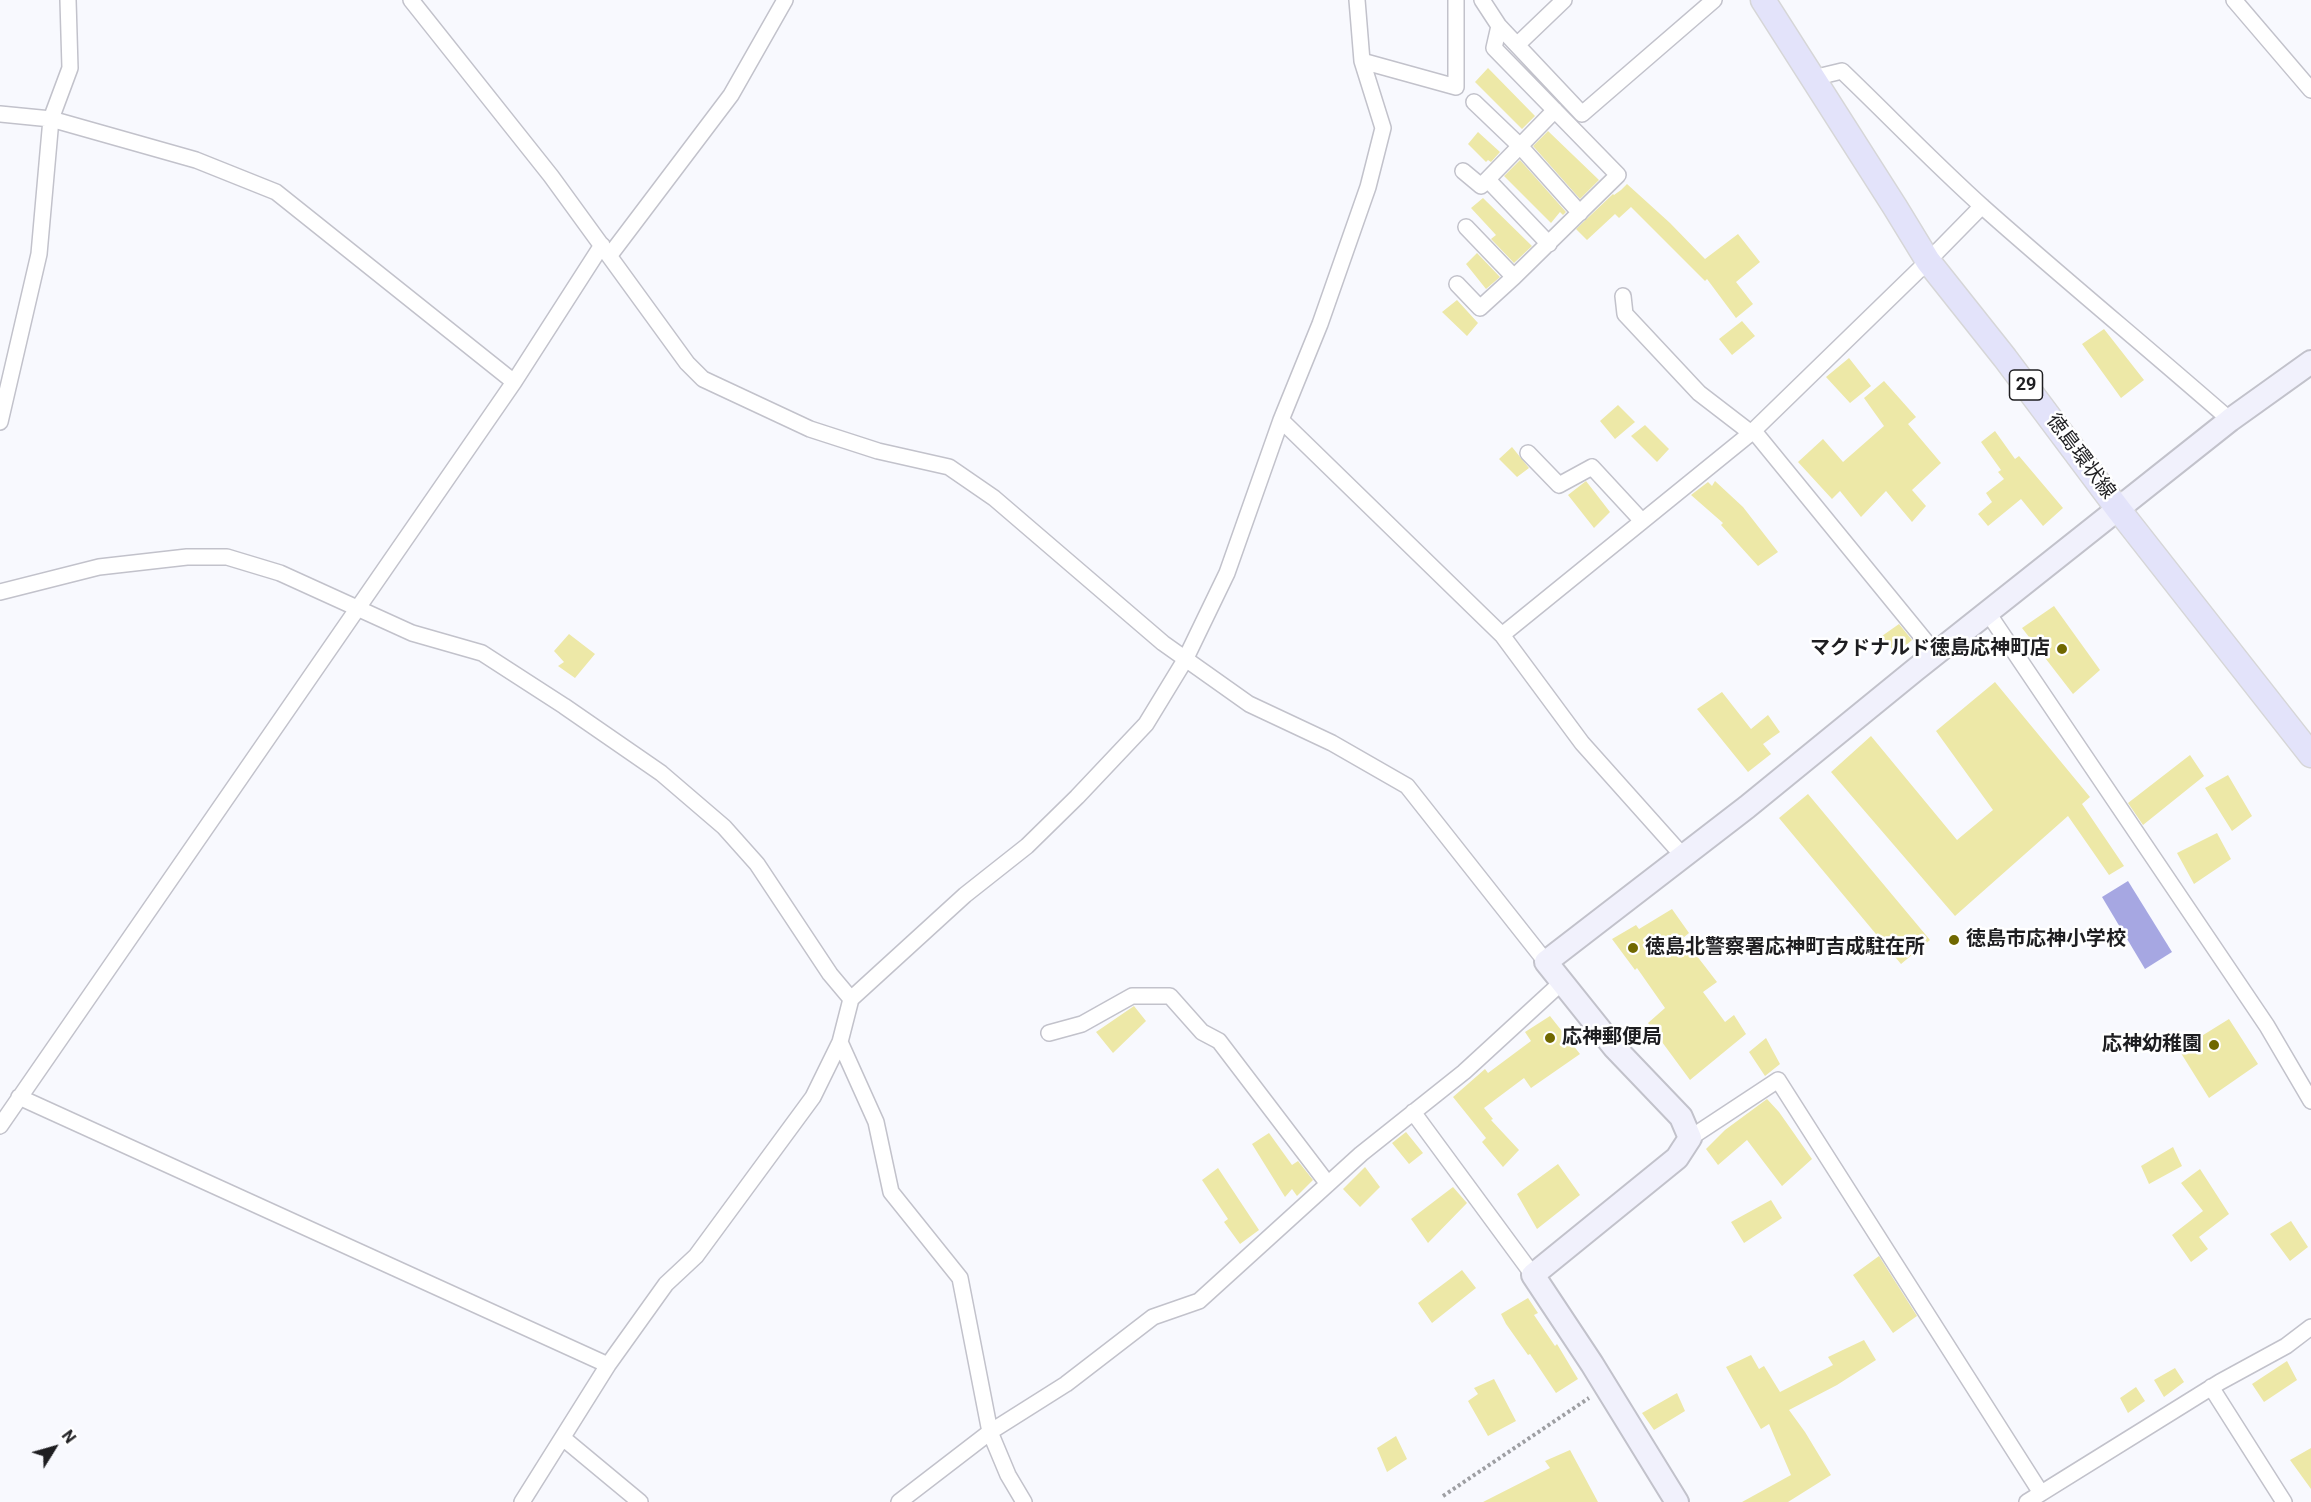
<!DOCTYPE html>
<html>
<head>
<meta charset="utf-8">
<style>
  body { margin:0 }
  #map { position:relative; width:2311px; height:1502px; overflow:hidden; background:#f8f9fe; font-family:Roboto,sans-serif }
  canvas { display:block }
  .north { position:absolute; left:24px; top:1418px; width:60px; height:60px; -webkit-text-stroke:4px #fff; paint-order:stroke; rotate:53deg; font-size:16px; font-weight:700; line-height:24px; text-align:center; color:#1e1e21 }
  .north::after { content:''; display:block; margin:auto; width:21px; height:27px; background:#1e1e21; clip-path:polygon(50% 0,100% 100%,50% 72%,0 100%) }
</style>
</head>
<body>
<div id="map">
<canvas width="2311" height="1502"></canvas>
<div class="north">N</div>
</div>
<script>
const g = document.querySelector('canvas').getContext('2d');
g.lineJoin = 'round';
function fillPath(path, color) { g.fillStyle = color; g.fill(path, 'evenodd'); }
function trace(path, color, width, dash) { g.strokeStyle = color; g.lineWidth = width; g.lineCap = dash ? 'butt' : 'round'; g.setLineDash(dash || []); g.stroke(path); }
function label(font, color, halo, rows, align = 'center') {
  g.font = font + ' Roboto,"Noto Sans JP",sans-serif'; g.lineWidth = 5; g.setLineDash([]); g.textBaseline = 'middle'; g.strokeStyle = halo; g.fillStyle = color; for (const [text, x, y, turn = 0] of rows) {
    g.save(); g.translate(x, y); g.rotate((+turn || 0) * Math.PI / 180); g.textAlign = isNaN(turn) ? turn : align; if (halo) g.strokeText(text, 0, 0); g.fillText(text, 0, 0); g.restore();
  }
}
const water = new Path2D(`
  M2128,881l44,71 -27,17 -43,-72z`);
const building = new Path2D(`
  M1488,68l47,48 -13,13 -47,-47z
  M1548,131l51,49 -19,19 -47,-53z
  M1478,132l22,20 -9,10 -3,-2 -2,2 -18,-18z
  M1520,160l46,52 -3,3 -3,-3 -9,11 -47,-47z
  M1627,184l43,39 35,36 33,-25 22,28 -24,20 17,22 -17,14 -29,-39 -2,2 -74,-74 -12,11 -4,-4 -28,26 -11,-11 37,-35 1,1 7,-5z
  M1483,198l49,48 -18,17 -23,-24 5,-4 -25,-27z
  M1477,253l23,24 -14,12 -20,-25z
  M1457,300l21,23 -11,13 -25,-24z
  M1742,321l13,15 -23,19 -13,-16z
  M2104,329l40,51 -23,18 -39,-54z
  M1849,358l22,28 -21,17 -24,-26z
  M1884,381l32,36 -8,7 33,39 -29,27 14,16 -14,16 -26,-31 -25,26 -21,-26 -8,8 -34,-37 25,-23 20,23 41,-36 -20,-28z
  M1618,405l17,17 -20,17 -15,-18z
  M1645,425l24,24 -12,13 -26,-26z
  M1995,431l20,28 4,-3 44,52 -20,18 -22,-27 -33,27 -10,-12 14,-12 -6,-9 18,-14 -6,-7 3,-2 -20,-28z
  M1512,447l17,21 -12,9 -18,-18z
  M1586,481l24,31 -16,16 -26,-33z
  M1715,481l28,26 35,45 -20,14 -37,-41 2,-2 -32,-28 17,-13 4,4z
  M2054,606l46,64 -27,24 -51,-66z
  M1899,624l13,16 -16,14 -14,-18z
  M569,634l26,20 -20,24 -17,-12 6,-4 -10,-11z
  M1995,682l95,115 -8,7 42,62 -15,9 -41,-59 -113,100 -124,-144 40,-36 86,104 36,-30 -57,-79z
  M1722,692l29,37 17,-14 12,17 -17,12 8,10 -23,18 -51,-63z
  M2190,755l14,21 -61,49 -15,-22z
  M2228,775l24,41 -20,15 -27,-43z
  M1808,794l122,146 -29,24 -122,-146z
  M2217,833l14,26 -37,25 -17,-31z
  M1672,909l17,24 -6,5 34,44 -14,10 22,30 9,-7 12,19 -56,46 -42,-57 17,-15 -28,-40 -2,2 -23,-31 24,-14 3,4z
  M1134,1006l12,15 -33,32 -17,-21z
  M1550,1016l30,38 -49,34 -7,-10 -40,30 9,11 -2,1 28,30 -16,17 -21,-25 4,-4 -33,-41 32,-28 3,4 43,-32 -6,-9z
  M2229,1019l29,45 -49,34 -30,-48z
  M1766,1038l14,26 -15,12 -16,-24z
  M1767,1099l12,13 33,47 -30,27 -35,-46 -29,25 -12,-16 19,-19z
  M1406,1132l17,21 -14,11 -17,-21z
  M1269,1133l23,32 6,-4 15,19 -16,16 -5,-7 -7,8 -33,-53z
  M2173,1147l9,19 -33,18 -8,-18z
  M1558,1164l22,31 -43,34 -20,-35z
  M1365,1167l15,20 -20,20 -17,-18z
  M1218,1168l41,62 -19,14 -16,-22 4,-3 -26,-39z
  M2200,1169l29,45 -30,23 9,12 -17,13 -19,-27 31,-24 -22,-28z
  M1453,1187l14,16 -39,40 -17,-24z
  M1771,1200l11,18 -38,25 -13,-21z
  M2291,1221l17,26 -18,14 -20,-27z
  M1879,1256l38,60 -24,17 -40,-58z
  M1462,1270l14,18 -44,35 -14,-20z
  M1528,1298l10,15 -4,2 21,31 2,-2 21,35 -22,14 -26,-39 -2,1 -22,-31 -5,-10z
  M1864,1340l12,20 -39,25 -48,25 16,22 26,43 -43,27h-46l49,-27 -22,-51 -8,5 -35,-62 25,-12 8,14 5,-3 16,26 53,-27 -5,-8z
  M2287,1361l10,19 -33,22 -12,-18z
  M2175,1368l9,14 -20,15 -10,-17z
  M1494,1379l22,42 -28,15 -20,-35 10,-7 -4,-6z
  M2136,1387l9,14 -17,12 -8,-15z
  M1677,1393l8,18 -31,19 -12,-17z
  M1396,1436l11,23 -20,13 -10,-24z
  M2311,1448v41l-21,-29z
  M1570,1450l28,52h-115l67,-34 -5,-7z`);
const path = new Path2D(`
  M1443,1496l146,-98`);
const street = new Path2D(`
  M411,0l140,176 136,187 16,16 107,50 68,22 71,16 45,31 169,145 86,61 83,39 75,43 139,176
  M1482,0l17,26 83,88 132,-114
  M2234,0l77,90
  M1517,45l47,-45
  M1362,61l94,26v-87
  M1813,78l29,-7c48,46 93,93 142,137 81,72 165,141 246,212
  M1474,102l46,44 60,67
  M0,114l51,5 145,41 80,32 238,190
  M1463,171l18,15 74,-76
  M1488,180l61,64
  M1466,227l48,50 104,-102 -124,-127 5,-22
  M610,255l121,-160 54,-95
  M1457,284l23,24 34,-31
  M1623,296l2,18 74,79 52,40
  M1281,420l221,215 80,108 101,113
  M0,422l39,-168 12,-135 19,-51 -2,-68
  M1753,430l183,224
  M1528,453l31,32 33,-18 50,54
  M0,592l99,-25 88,-10h40l53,16 132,60 70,20 82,53 97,67 63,54 33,37 73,110 21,25
  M1988,613l279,413 44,75
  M1502,635l249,-202 177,-172 54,-55
  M1049,1033l33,-9 50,-28h38l32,36 17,9 109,143
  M840,1042l36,80 15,70 69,86 30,154 -91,70
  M19,1097l589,268
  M1413,1112l120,163
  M0,1126l514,-744 88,-137
  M1690,1138l88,-58 263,413
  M2211,1387l73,115
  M563,1438l77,64
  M522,1502l86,-137 58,-81 30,-28 117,-159 27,-55 11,-43 114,-104 62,-49 50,-49 69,-73 39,-64 42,-87 54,-153 39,-96 48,-137 15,-59 -21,-67 -5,-61
  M1024,1502l-16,-27 -18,-43 76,-48 87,-67 46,-16 162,-147 103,-82 97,-89
  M2027,1502l193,-120 66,-36 25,-19`);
const secondary = new Path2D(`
  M1677,1502l-85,-138 -59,-89 144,-117 13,-20 -9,-21 -67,-70 -68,-85 201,-155 168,-137 315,-250 81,-58`);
const primary = new Path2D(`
  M1763,0l132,207 33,54 77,97 113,151 193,246`);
const markers = [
  [2062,649,6,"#706800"],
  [1954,940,6,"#706800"],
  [1633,948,6,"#706800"],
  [1550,1038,6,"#706800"],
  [2214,1045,6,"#706800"]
];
const shields = [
  [2026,385,33]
];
const shieldNames = [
  ["29",2026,385]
];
const streetNames = [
  ["徳島環状線",2080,457,53]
];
const poiNames = [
  ["マクドナルド徳島応神町店",2050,649,"right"],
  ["徳島市応神小学校",1966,940],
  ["徳島北警察署応神町吉成駐在所",1645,948],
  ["応神郵便局",1562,1038],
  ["応神幼稚園",2202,1045,"right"]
];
fillPath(water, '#a6a7e2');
fillPath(building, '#ede8a7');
trace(street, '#c2c2cb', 18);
trace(secondary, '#c2c2cb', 26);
trace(primary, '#d6d6d7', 27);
trace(path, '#9e9fa3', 4, [3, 3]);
trace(street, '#fff', 15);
trace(secondary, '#f1f1fc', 22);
trace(primary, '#e3e3fa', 24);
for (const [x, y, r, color] of markers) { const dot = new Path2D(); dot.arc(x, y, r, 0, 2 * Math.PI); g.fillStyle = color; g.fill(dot); trace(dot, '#fff', 2); }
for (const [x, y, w] of shields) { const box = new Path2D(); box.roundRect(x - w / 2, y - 15, w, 30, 4.5); g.fillStyle = '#fff'; g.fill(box); trace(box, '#1e1e21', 1.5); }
label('bold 18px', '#1e1e21', null, shieldNames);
label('20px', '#1e1e21', '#fff', streetNames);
label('bold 20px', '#1e1e21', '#fff', poiNames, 'left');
</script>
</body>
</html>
